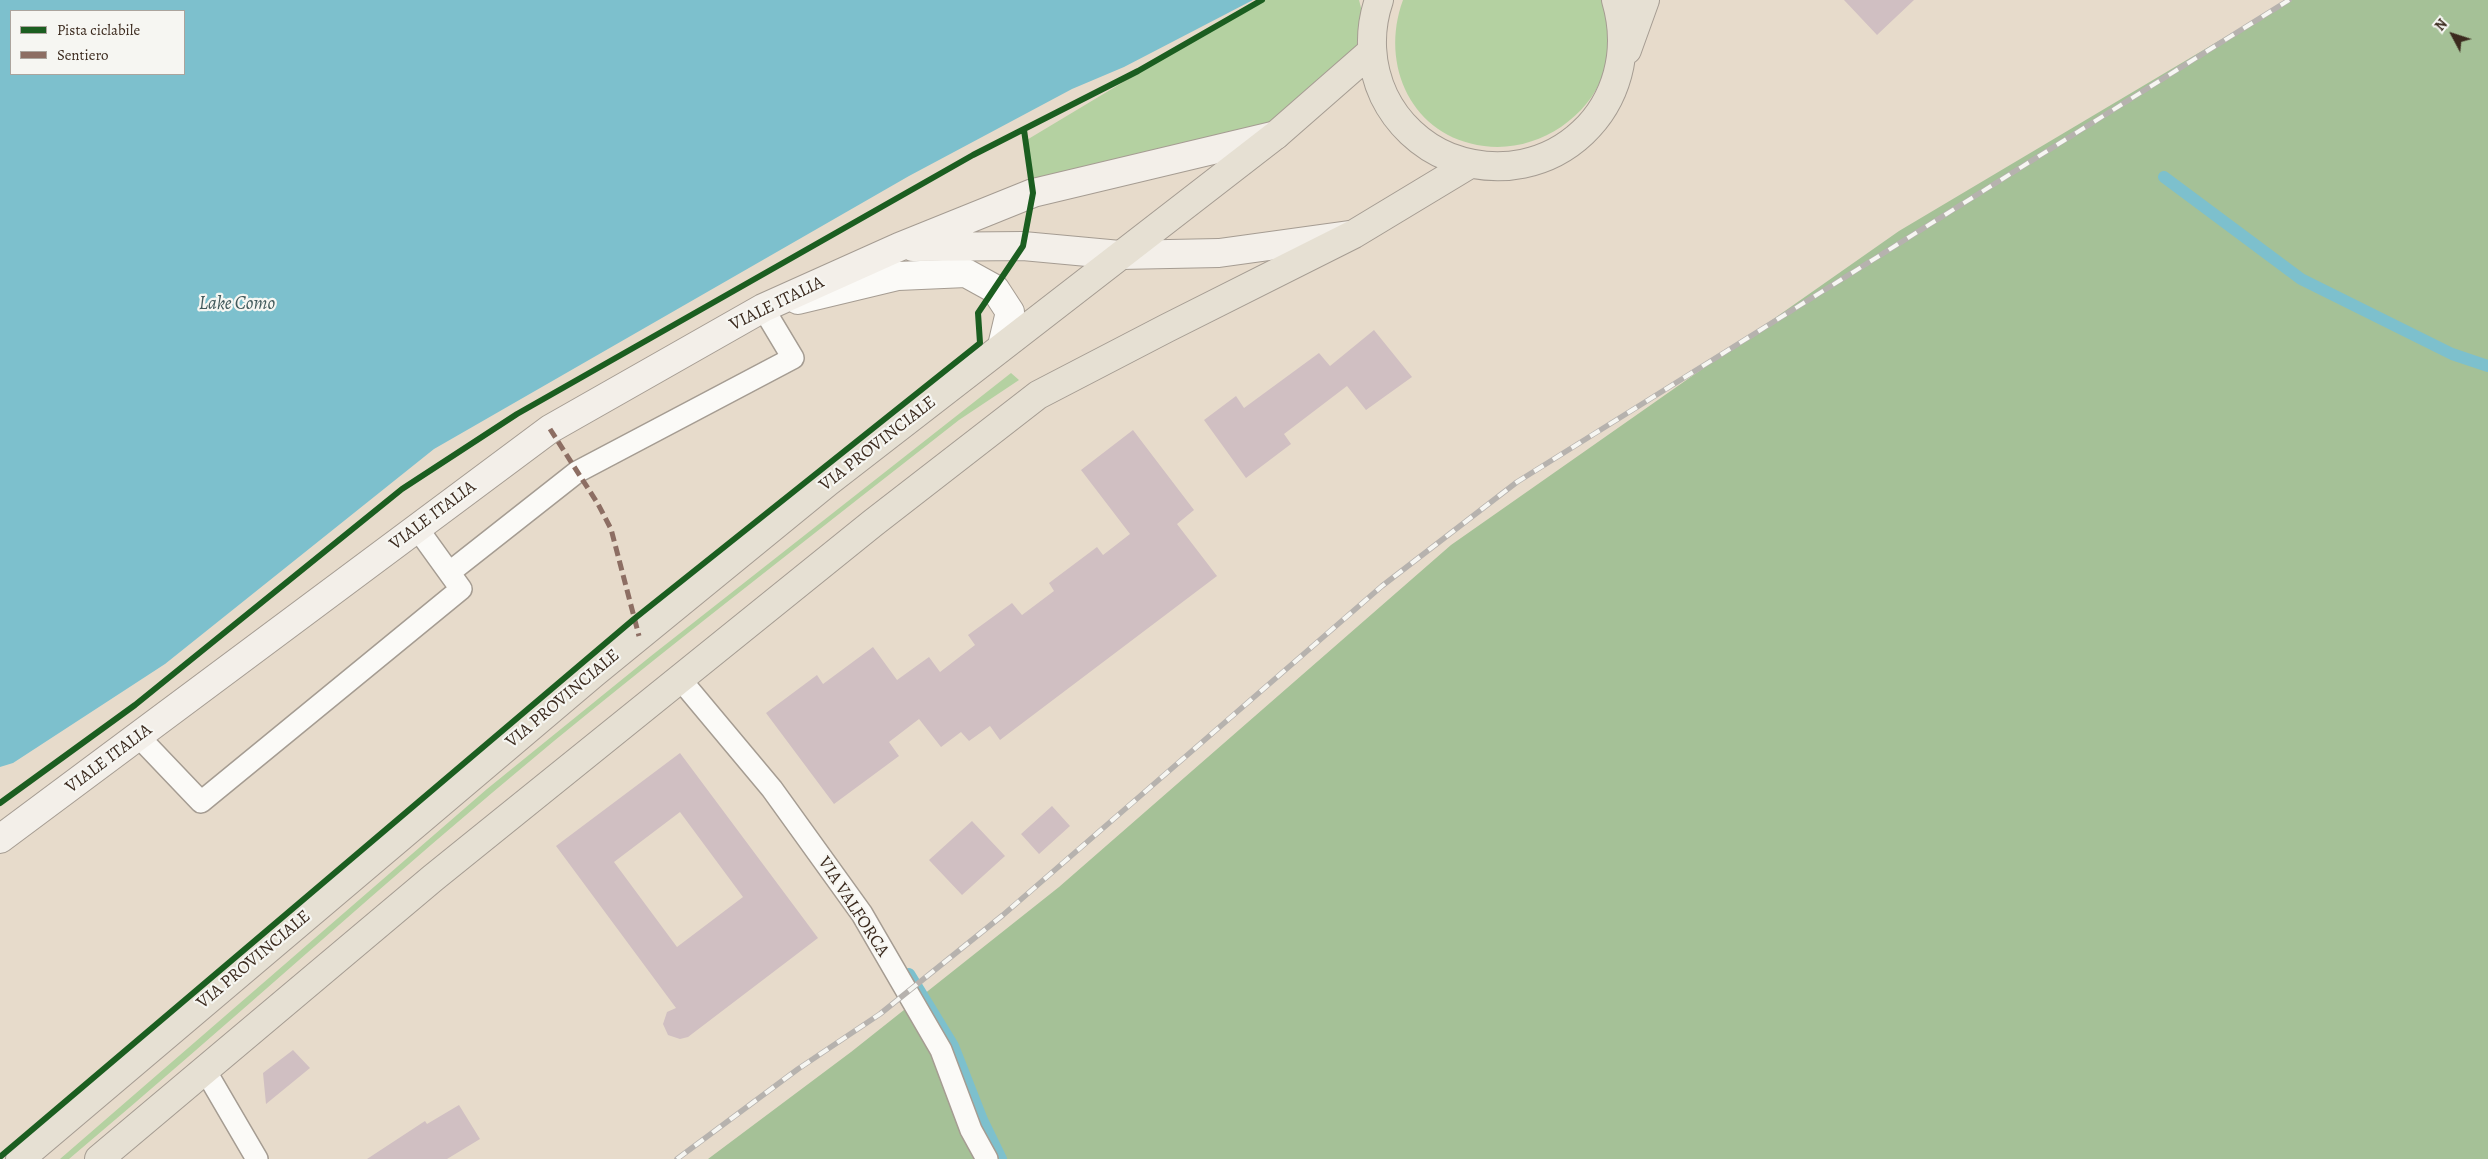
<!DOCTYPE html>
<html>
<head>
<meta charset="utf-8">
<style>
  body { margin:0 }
  #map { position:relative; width:2488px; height:1159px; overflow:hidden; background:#e7dbcb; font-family:Alegreya,serif }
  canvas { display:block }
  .legend { position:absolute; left:10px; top:10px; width:175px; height:65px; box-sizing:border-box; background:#f6f6f2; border:1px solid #aba49d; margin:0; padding:6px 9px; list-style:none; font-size:15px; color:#3b2a1e }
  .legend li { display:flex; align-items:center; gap:10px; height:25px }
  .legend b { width:25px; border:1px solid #aba49d }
  .north { position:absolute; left:2428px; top:10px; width:50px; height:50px; -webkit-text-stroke:4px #f6f6f2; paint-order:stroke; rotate:310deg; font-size:14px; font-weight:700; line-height:20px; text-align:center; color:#3b2a1e }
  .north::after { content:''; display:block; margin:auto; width:18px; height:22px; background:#3b2a1e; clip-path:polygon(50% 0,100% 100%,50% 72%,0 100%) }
</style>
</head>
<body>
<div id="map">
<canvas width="2488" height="1159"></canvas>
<ul class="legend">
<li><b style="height:6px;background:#1b5e20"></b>Pista ciclabile</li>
<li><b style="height:6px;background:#8d6e63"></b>Sentiero</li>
</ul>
<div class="north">N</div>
</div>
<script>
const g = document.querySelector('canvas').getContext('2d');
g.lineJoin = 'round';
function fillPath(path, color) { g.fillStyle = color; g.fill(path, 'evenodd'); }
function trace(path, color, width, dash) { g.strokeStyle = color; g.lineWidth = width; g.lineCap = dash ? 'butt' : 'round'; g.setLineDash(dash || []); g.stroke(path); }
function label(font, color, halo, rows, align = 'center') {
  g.font = font + ' Alegreya,serif'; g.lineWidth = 4.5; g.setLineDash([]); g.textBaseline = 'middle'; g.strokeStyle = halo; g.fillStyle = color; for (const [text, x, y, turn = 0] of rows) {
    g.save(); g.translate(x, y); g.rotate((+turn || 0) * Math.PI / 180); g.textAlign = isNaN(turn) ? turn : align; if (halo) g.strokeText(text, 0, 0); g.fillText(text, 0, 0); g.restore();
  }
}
const green = new Path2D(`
  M1260,0h99l13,51 -96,84 -231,55 -15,-15 -5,-34z
  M1403,0h202c5,24 7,51 -2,75 -17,46 -70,78 -119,71 -72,-9 -105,-81 -81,-146z
  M1011,373l8,7 -60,40c-135,106 -272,212 -405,321 -165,136 -322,281 -485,418h-9l427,-370 164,-133z`);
const forest = new Path2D(`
  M2291,0h197v1159h-1780l143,-107 208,-165 392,-342 448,-314 328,-195z`);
const water = new Path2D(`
  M0,0h1253l-129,67 -52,22 -163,87 -475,273 -269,215 -152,99 -13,4zM11,11h173v63h-173z`);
const stream = new Path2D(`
  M2164,177l137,102 151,75 36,12
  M909,974l44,72 29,74 19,39`);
const building = new Path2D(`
  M1844,0h70l-37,35z
  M1374,330l38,47 -46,33 -19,-24 -63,48 7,10 -45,34 -42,-58 32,-24 8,12 75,-55 11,13z
  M1133,430l61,80 -17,14 40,52 -217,164 -10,-14 -21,15 -8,-9 -20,15 -22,-28 -30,23 10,14 -65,48 -68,-91 51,-38 6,9 50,-37 24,33 32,-23 11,15 35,-27 -7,-10 44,-32 10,12 32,-24 -5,-8 48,-36 6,8 27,-21 -49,-64z
  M680,753l138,185 -130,99 -8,2 -12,-4 -5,-11 4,-12 9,-4 -120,-162zM680,812l63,85 -66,50 -63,-85z
  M1052,806l18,20 -31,28 -18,-20z
  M972,821l33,35 -43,39 -33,-35z
  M293,1050l17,18 -44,36 -3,-31z
  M459,1105l21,34 -33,20h-80l58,-38 2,3z`);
const service = new Path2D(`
  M450,572l127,-100 216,-114 -30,-50
  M680,679l92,110 90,125 79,136 30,80 16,29
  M139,737l62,65 260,-213 -44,-61
  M205,1070l52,89`);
const tertiary = new Path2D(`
  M798,300l100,-24 68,-3 29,16 15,23 -8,34`);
const secondary = new Path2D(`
  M913,247l110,-1 97,9 99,-2 130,-18
  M0,839l550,-410 213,-121 136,-61 134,-54 243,-58`);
const primary = new Path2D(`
  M1379,0c-11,32 -9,66 5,96 13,27 37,50 65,61 103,39 198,-52 167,-157
  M1627,50l18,-50
  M20,1159l574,-486 234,-191 448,-347 96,-84
  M99,1159l334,-281 440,-355 165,-128 129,-67 187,-94 116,-70`);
const rail = new Path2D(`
  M677,1159l121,-90 82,-55 56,-45 67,-54 379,-329 135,-104 772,-482`);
const quiet = new Path2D(`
  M550,429l48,75 13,25 28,107`);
const cycleway = new Path2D(`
  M0,803l135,-98 267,-216 115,-75 456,-259 165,-84 124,-71
  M0,1157l634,-538 346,-276 -2,-30 45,-67 10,-53 -9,-63`);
const streetNames = [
  ["VIALE ITALIA",777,304,-26],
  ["VIA PROVINCIALE",878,444,-38],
  ["VIALE ITALIA",433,516,-37],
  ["VIA PROVINCIALE",563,699,-40],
  ["VIALE ITALIA",109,759,-37],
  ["VIA VALFORCA",853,907,57],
  ["VIA PROVINCIALE",254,960,-40]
];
const waterNames = [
  ["Lake Como",237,304]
];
fillPath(green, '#b4d1a1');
fillPath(forest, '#a5c197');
fillPath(water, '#7dc0cd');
trace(stream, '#7dc0cd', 12);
fillPath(building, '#d0bfc2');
trace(service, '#a59c92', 24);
trace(tertiary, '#a59c92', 30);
trace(secondary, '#a59c92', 30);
trace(primary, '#a59c92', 30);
trace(service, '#fbfaf7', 21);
trace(tertiary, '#fbfaf7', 28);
trace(secondary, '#f3efe9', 28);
trace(primary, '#e6e0d3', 28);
trace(rail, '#b6b2ae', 5.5);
trace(rail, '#f6f6f2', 4, [11]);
trace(quiet, '#8d6e63', 5, [10, 5]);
trace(cycleway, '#1b5e20', 6);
label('18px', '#3b2a1e', '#f6f6f2', streetNames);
label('italic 19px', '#425a5c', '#f6f6f2', waterNames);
</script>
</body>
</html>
